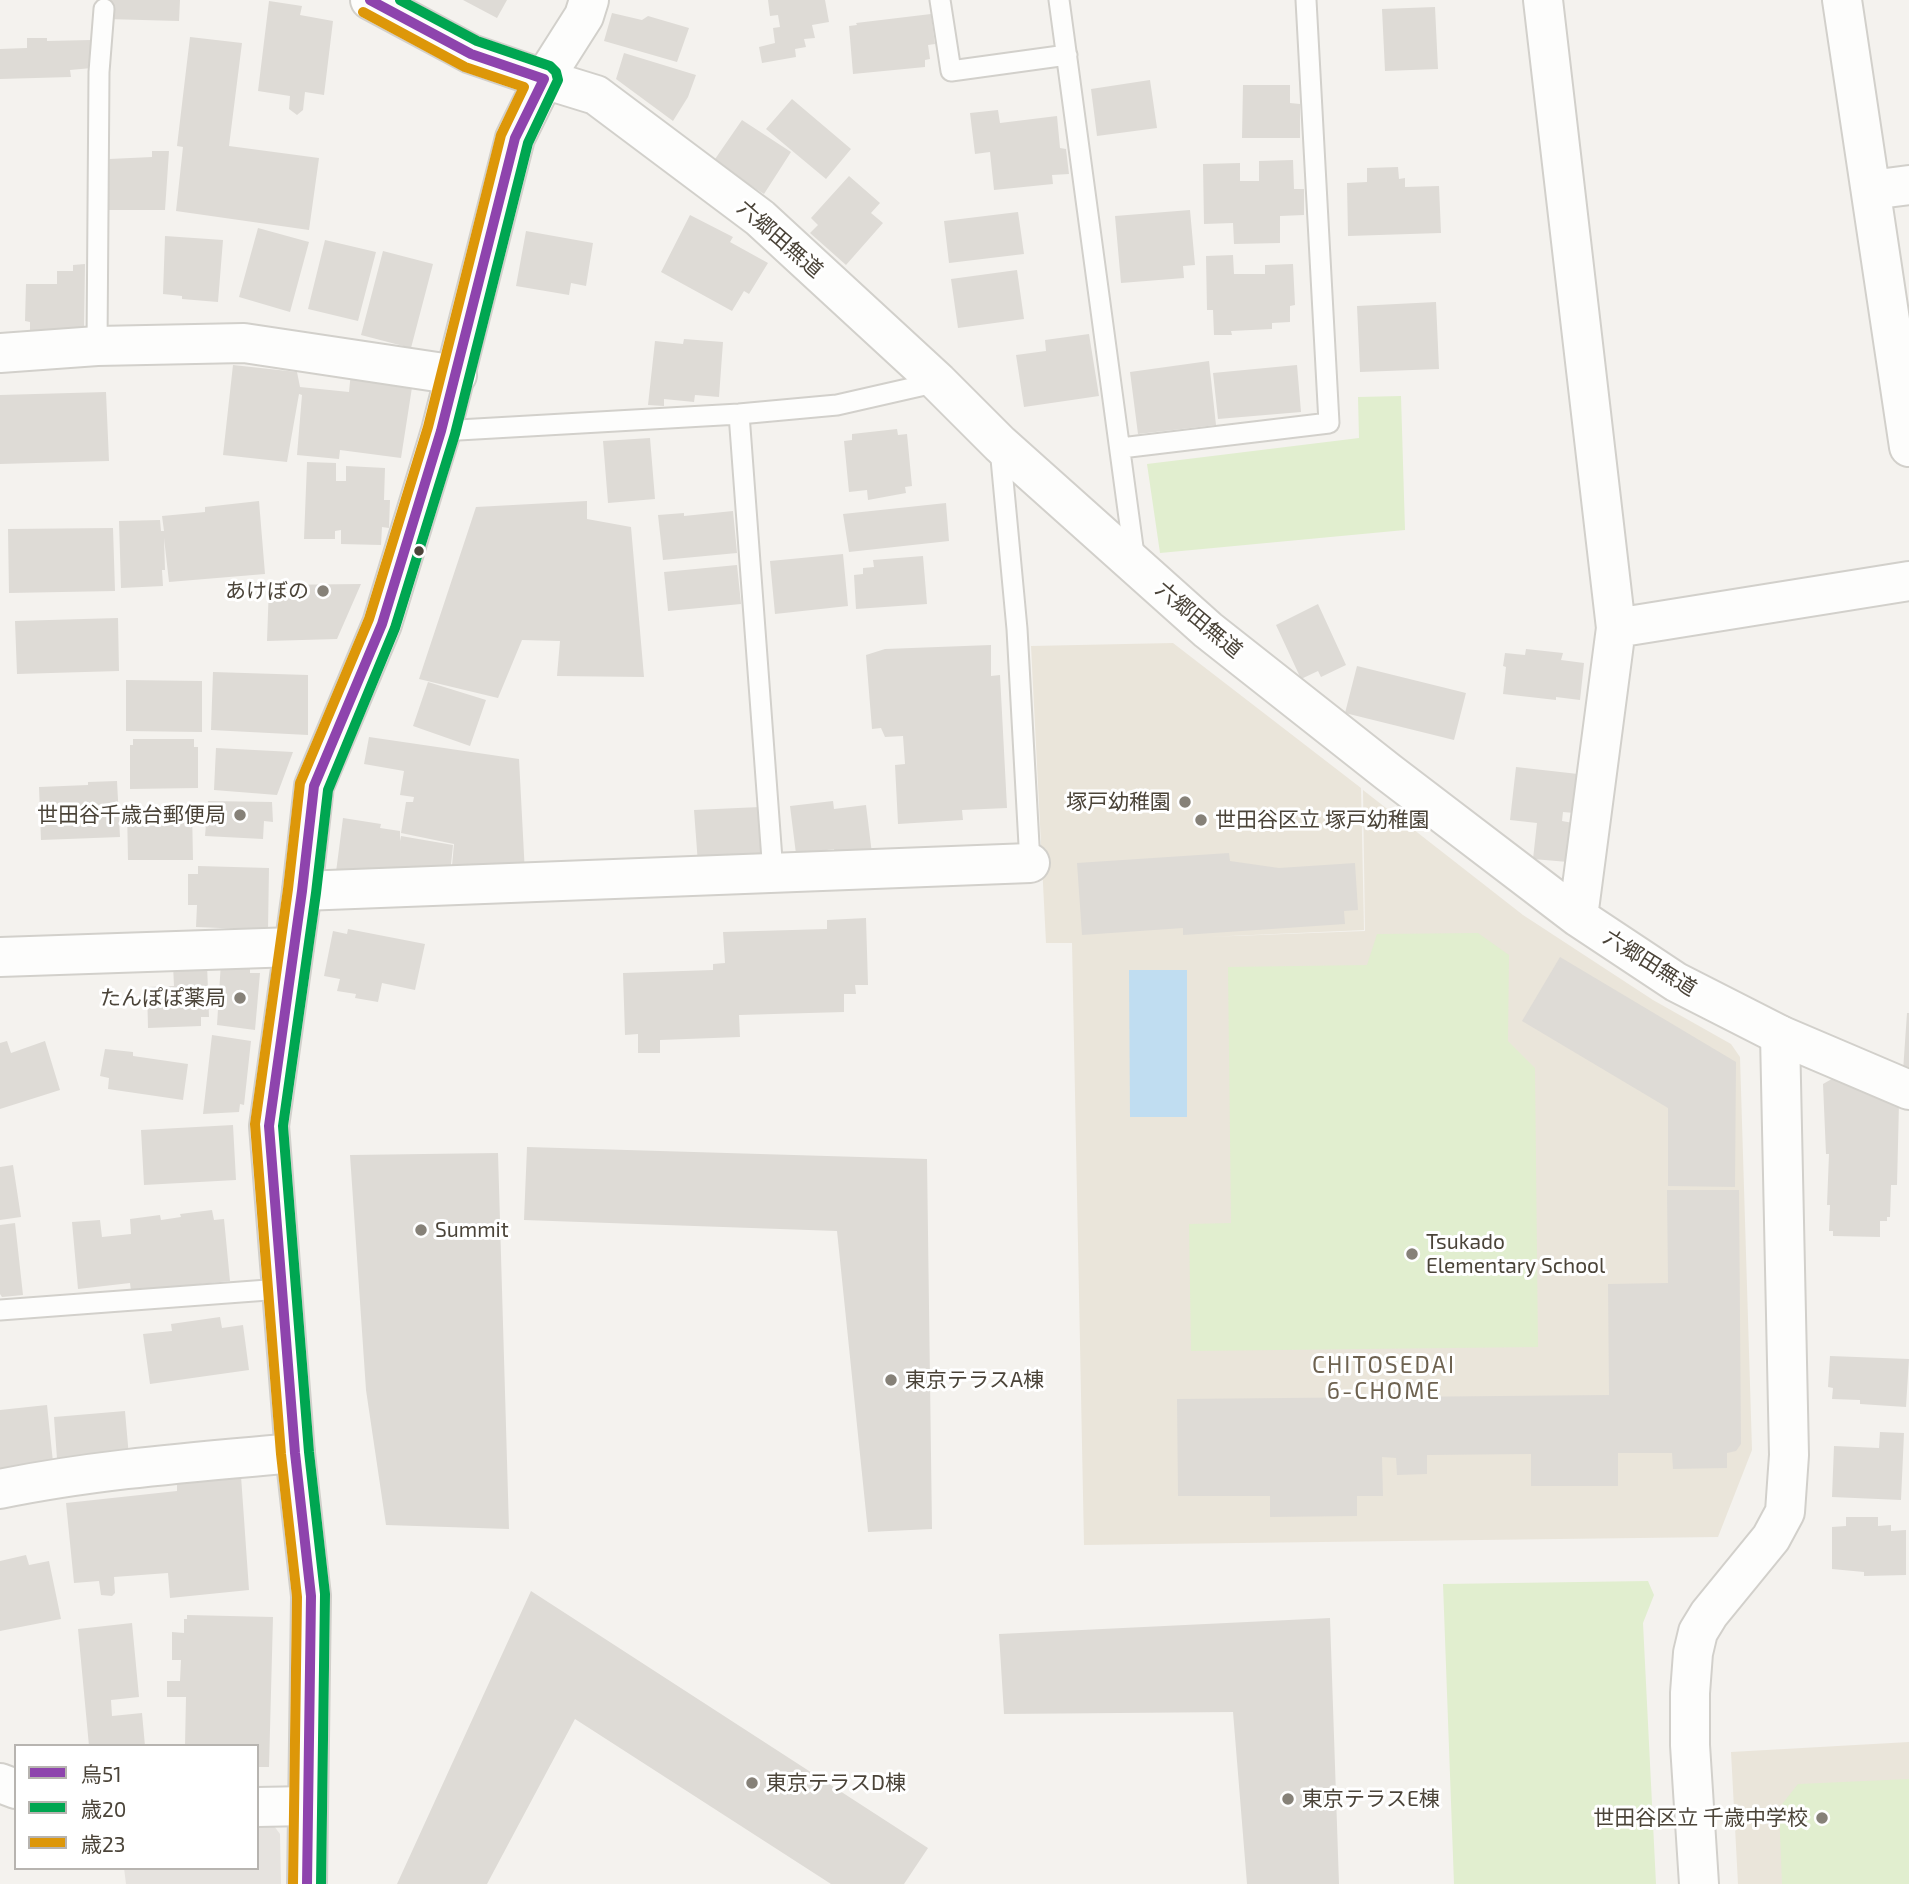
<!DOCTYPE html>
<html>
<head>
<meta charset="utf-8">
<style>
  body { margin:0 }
  #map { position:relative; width:1909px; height:1884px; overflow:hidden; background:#f4f2ee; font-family:"Exo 2","Noto Sans JP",sans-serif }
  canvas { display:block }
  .legend { position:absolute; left:14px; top:1744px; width:245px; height:126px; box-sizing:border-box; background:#fff; border:2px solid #b7b4b0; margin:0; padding:9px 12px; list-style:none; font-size:21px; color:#4b4439 }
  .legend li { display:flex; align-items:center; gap:14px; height:35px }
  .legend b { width:35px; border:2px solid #b7b4b0 }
</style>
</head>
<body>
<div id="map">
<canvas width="1909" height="1884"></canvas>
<ul class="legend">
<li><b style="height:9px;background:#8e44ad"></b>烏51</li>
<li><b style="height:9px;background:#00a651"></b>歳20</li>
<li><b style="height:9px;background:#dd9709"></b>歳23</li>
</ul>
</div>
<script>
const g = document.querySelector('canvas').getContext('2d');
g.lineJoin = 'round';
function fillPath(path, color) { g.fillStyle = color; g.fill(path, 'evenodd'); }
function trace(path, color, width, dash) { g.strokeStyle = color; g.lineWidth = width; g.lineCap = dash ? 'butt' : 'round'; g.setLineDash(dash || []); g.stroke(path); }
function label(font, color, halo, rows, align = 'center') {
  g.font = font + ' "Exo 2","Noto Sans JP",sans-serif'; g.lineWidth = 6; g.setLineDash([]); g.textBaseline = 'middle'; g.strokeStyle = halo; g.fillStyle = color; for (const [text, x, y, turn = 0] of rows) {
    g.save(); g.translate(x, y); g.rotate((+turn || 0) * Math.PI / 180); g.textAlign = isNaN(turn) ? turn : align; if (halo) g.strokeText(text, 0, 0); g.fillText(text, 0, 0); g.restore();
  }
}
const education = new Path2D(`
  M1173,643l188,145 3,142 -157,7 158,-6 -2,-141 160,125 130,85 78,44 9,13 12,393 -34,87 -634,8 -12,-602h-26l-15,-297z
  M1909,1742v142h-171l-7,-132z`);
const green = new Path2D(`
  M1401,396l4,134 -245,23 -13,-89 212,-26 -1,-41z
  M1478,933l31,22 -1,86 27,27 3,279 -347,4 -2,-127 42,-1 -3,-256 139,-2 10,-31z
  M1648,1581l6,14 -11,28 13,261h-202l-11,-300z
  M1909,1779v105h-127l-3,-76 19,-24z`);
const parking = new Path2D(`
  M257,1818h11l12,16 1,50h-155l-2,-16h133z`);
const water = new Path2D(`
  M1129,970h58v147h-57z`);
const building = new Path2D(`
  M107,0h73l-1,21 -73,-2z
  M463,0h44l-10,18z
  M768,0h57l4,22 -17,3 3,13 -11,1 2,8 -11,2 1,8 -34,6 -3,-16 16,-4 -2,-15 7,-1 -2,-12 -8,1z
  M269,1l33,5 -2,9 33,6 -9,74 -19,-3 -2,18 -6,5 -8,-6 1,-13 -32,-5z
  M1435,7l3,62 -53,2 -3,-62z
  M612,13l30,7 6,-4 41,12 -12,34 -73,-21z
  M931,14l4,30 -7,1 2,14 -5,1v7l-72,7 -4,-48 8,-1 -1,-2z
  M190,37l52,6 -13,103 90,12 -10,72 -133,-19 7,-64 -6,-1z
  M27,38h20v3l44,-1 1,28 -22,2 1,7 -71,2v-30l27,-1z
  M624,53l72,22 -8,22 -15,24 -57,-42z
  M1150,80l7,48 -60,8 -6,-47z
  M1243,85h47v18l10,1v34h-58z
  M792,99l59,50 -25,30 -60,-50z
  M998,110l2,13 57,-7 3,32 6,1 3,25 -17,1 1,9 -59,6 -4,-38 -15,2 -5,-41z
  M742,120l49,32 -27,42 -51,-32z
  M152,151h17l-4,59h-56v-51l43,-2z
  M1293,160l1,29h10v26l-24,1v27l-46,1 -1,-21 -29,1 -1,-60 37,-1v18h19v-20z
  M1398,167l1,12 6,-1v9l34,-1 2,47 -93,3 -1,-53 20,-1v-14z
  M849,176l31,27 -9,10 12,10 -37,42 -36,-32 8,-8 -7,-7z
  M1190,210l5,55 -12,1 1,12 -63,5 -6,-67z
  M1018,212l6,42 -75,9 -5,-42z
  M690,215l43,22 -3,5 38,21 -19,31 -5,-3 -12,20 -71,-39z
  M258,228l51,14 -19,70 -51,-15z
  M526,231l67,12 -7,43 -15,-3 -2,12 -53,-9z
  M165,236l58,4 -5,62 -36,-3v-3l-19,-2z
  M325,240l51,12 -18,69 -50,-12z
  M383,251l50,13 -22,84 -50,-13z
  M1233,255l1,19h31v-9l28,-1 2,41 -5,1v16l-18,1v6l-41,2 1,4h-18l-1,-25h-6l-1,-54z
  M85,264l-1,65 -17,-1v7l-37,-1v-12l-5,-1 1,-37h31v-13h16v-6z
  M1017,270l7,49 -66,9 -7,-49z
  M1436,302l3,67 -79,3 -3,-66z
  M1089,334l10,62 -75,11 -8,-52 30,-4 -1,-11z
  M684,339l39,3 -4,55 -24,-2 -1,7 -30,-3v7l-16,-1 7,-64 28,3z
  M1209,361l7,64 -78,9 -8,-62z
  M233,365l64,7 3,15 49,5 2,-20 62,9 -12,77 -61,-8 -1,9 -42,-4 5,-60 -3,-1 -12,68 -64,-7z
  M1297,365l4,47 -83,7 -5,-46z
  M106,392l3,69 -109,3v-69z
  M897,429l1,6 9,-1 5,52 -7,1 1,6 -38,7 -1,-10 -18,2 -5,-51 8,-1v-6z
  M650,438l5,61 -47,4 -5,-62z
  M307,462l29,1v18h10v-15l39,2 -1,32h6l-1,28 -7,-1 -1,18 -40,-1v-14l-6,1v8h-31z
  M259,501l6,73 -96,8 -5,-44 1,32h-3l1,16 -42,2 -2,-67 41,-1 1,11h3l-2,-15 43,-4v-5z
  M587,501v18l44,8 13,150 -87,-1 3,-35 -38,-1 -24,58 -79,-19 57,-172z
  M946,503l3,38 -100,11 -6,-38z
  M733,511l4,42 -74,7 -5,-45 26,-2v3z
  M113,528l2,63 -106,2 -1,-64z
  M843,554l5,52 -73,8 -5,-53z
  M923,556l4,48 -71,5 -2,-34 9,-1v-6l11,-1 -1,-7z
  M737,565l4,39 -73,7 -4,-39z
  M361,584l-24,55 -70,2 2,-56z
  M1318,604l28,61 -25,12 -3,-6 -17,8 -25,-54z
  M118,618l1,53 -102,3 -2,-53z
  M991,645v31l9,-1 7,133 -45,2 1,10 -65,4 -3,-59 10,-1 -2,-28 -18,1 -4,-9 -9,1 -6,-74 19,-6z
  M1526,649l37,4 -2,7 23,3 -4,37 -24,-3v3l-53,-6 3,-27 -3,-1 2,-13 20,2z
  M1357,666l109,27 -12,47 -109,-27z
  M213,672l95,3v60l-97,-5z
  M126,680l76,1v51l-76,-1z
  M428,682l58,18 -16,46 -57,-20z
  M369,737l150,22 6,115 -74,3 3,-33 -53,-11 5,-31h7l1,-5 -14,-2 4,-24 -40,-7z
  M133,739h61v8h4v41l-68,1v-44h3z
  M216,748l77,4 -16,43 -63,-5z
  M1516,767l62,7 -4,39 -11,-1 -1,9 11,2 -5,39 -35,-3 4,-36 -27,-3z
  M117,781l3,56 -79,3 -2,-53 49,-2v-3z
  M208,801l64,1 1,20 -9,-1 -1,18 -58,-3z
  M833,801l1,8 32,-4 6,49 -37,4 -1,-9 -38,5 -6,-48z
  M760,807l4,54 -66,3 -4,-54z
  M127,809h65l1,51h-65z
  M343,818l38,6 -1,4 20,3v10l1,-5 52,9 -3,29 -114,-2z
  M1229,853l1,8 49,7 76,-5 3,47 -14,1 1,13 -162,11v-7l-101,7 -5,-72z
  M198,866l71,2 -1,62 -72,-3 1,-22h-9v-31h10z
  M866,918l2,67h-13l1,9h-12v18l-105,3 1,22 -80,3v13h-22v-19l-13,1 -2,-62 90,-3v-6l12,-1 -2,-31 104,-3v-9z
  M348,929l77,15 -10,46 -33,-7 -4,19 -23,-4 1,-4 -19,-3 3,-12 -16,-3 9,-45 14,3z
  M1560,957l176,105 -1,125 -67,-1v-78l-146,-87z
  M221,962l29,3v8h10l-5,57 -38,-5z
  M207,964l2,53h-8v9l-53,2 -1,-41 27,-1 -1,-21z
  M1907,1013h2v61l-6,-3z
  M212,1035l39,6 -7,64 -4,-1 -1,8 -36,2z
  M7,1041l4,12 34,-12 15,49 -60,19v-66z
  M105,1049l28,3v4l55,8 -5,36 -75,-11 1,-11 -9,-2z
  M1837,1076l62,27 -2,82h-6l-1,32h-3v4h-7v16l-47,-1v-5h-4l1,-26h-3l2,-51h-3l-3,-70z
  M233,1125l3,55 -92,5 -3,-55z
  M527,1147l400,12 5,370 -64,3 -31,-301 -313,-11z
  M498,1153l11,376 -123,-4 -20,-135 -16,-235z
  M13,1165l8,52 -21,3v-53z
  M1667,1190h72l2,254 -5,7 -9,2v15l-54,1 -1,-16h-54v33h-87v-32l-104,1v19l-30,1 -1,-17 -14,-1 1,39h-26v20l-87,1v-21h-92l-1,-97 432,-4 -1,-111 60,-1z
  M212,1210l2,10 10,-1 6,62 -99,10 -1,-8 -52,6 -6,-67 28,-2 2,17 29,-3 -1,-15 30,-4 1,5 20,-3 -1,-3z
  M15,1223l8,72 -21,2 -2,-3v-69z
  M220,1317l2,11 21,-3 6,45 -99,14 -7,-50 29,-3 -1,-7z
  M1830,1356l79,3 -3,48 -46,-3v-4l-28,-1 1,-11 -5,-1z
  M47,1405l6,57 -35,4v4l-18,1v-61z
  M125,1411l4,46 -72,2 -3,-42z
  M1880,1432l24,1 -3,67 -69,-3 2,-51 45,2z
  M241,1476l8,114 -79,8 -2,-25 -54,4 1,16 -3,3 -11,-1 -2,-14 -25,2 -8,-80 111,-12v-7z
  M1846,1517h32v9l13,-1v6l15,-1v45l-42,1v-4l-32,-3v-42l14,-1z
  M26,1555l3,10 20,-4 12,58 -61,12v-70z
  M531,1591l397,257 -24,36h-73l-256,-165 -88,165h-90z
  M187,1615l86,2 -4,150h-12v-21h-72l1,-49h-19v-16h13l1,-21h-9v-28l12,1v-14h3z
  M1330,1618l9,266h-92l-14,-172 -229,2 -5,-80z
  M132,1623l7,74 -28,3 1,16 30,-3 3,33h-56l-11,-117z`);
const service = new Path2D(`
  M940,0l11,71 116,-16
  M1059,0l76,562
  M97,346l2,-274 5,-63
  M739,414l34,459
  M441,431l298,-17 98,-9 101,-23
  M1000,448l17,181 13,234
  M1121,448l208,-25 -23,-423
  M0,1310l281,-21`);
const minor = new Path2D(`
  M589,0l-5,16 -40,63 52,16 164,123 178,164 62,62 208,186 180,142 190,145 98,65 104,53 129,55
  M1543,0l73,628
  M1842,0l67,447
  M1871,190l38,-5
  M0,353l97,-7 147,-3 213,32
  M302,891l728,-28
  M1578,917l38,-289 293,-47
  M0,957l294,-10
  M0,1489c97,-20 197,-27 295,-36
  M0,1783l16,6
  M257,1807l51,-1`);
const tertiary = new Path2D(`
  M307,1884l4,-288 -16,-143 -26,-327 33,-235 12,-105 68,-162 59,-193 74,-293 29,-59 -73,-25 -101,-54
  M1699,1884l-9,-139v-52l3,-40 5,-21 11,-18 62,-76 14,-26 4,-57 -9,-420`);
const bus1 = new Path2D(`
  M370,0l101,54 73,25
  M307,1884l4,-288 -16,-143 -26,-327 33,-235 12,-105 68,-162 59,-193 74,-293 29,-59`);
const bus2 = new Path2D(`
  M321,1884l4,-290 -16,-142 -26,-326 33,-233 12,-103 67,-162 60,-194 73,-291 30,-63 -2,-8 -6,-6 -73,-25 -77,-41`);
const bus3 = new Path2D(`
  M293,1884l4,-287 -16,-143 -26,-330 33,-235 12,-106 69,-164 59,-192 73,-292 23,-48 -59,-20 -102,-55`);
const markers = [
  [419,551,6,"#4b4439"],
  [323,591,7,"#868178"],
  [1185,802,7,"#868178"],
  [240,815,7,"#868178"],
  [1201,820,7,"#868178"],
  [240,998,7,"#868178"],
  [421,1230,7,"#868178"],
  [1412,1254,7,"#868178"],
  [891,1380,7,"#868178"],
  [752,1783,7,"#868178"],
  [1288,1799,7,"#868178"],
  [1822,1818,7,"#868178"]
];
const streetNames = [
  ["六郷田無道",780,239,41],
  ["六郷田無道",1199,620,40],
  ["六郷田無道",1650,963,32]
];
const poiNames = [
  ["あけぼの",309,591,"right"],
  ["塚戸幼稚園",1171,802,"right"],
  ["世田谷千歳台郵便局",226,815,"right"],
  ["世田谷区立 塚戸幼稚園",1215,820],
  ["たんぽぽ薬局",226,998,"right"],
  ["Summit",435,1230],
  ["Tsukado",1426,1242],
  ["Elementary School",1426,1266],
  ["東京テラスA棟",905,1380],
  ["東京テラスD棟",766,1783],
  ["東京テラスE棟",1302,1799],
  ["世田谷区立 千歳中学校",1808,1818,"right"]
];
const neighbourhoodNames = [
  ["CHITOSEDAI",1384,1365],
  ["6-CHOME",1384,1391]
];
fillPath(education, '#eae5da');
fillPath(green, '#e1eecf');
fillPath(parking, '#e6e3df');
fillPath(water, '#c0ddf1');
fillPath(building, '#dedbd6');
trace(service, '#d2d0cb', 23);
trace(minor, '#d2d0cb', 42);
trace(tertiary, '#d2d0cb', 42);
trace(service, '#fdfdfc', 19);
trace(minor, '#fdfdfc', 38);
trace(tertiary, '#fdfdfc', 38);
trace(bus1, '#8e44ad', 10);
trace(bus2, '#00a651', 10);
trace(bus3, '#dd9709', 10);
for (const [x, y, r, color] of markers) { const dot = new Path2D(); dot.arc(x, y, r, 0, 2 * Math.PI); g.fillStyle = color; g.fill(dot); trace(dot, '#fff', 2.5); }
label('21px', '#4b4439', '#fff', streetNames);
label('21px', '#4b4439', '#fff', poiNames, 'left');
g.letterSpacing = '2px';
label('23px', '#6e6250', '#fff', neighbourhoodNames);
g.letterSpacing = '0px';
</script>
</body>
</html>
